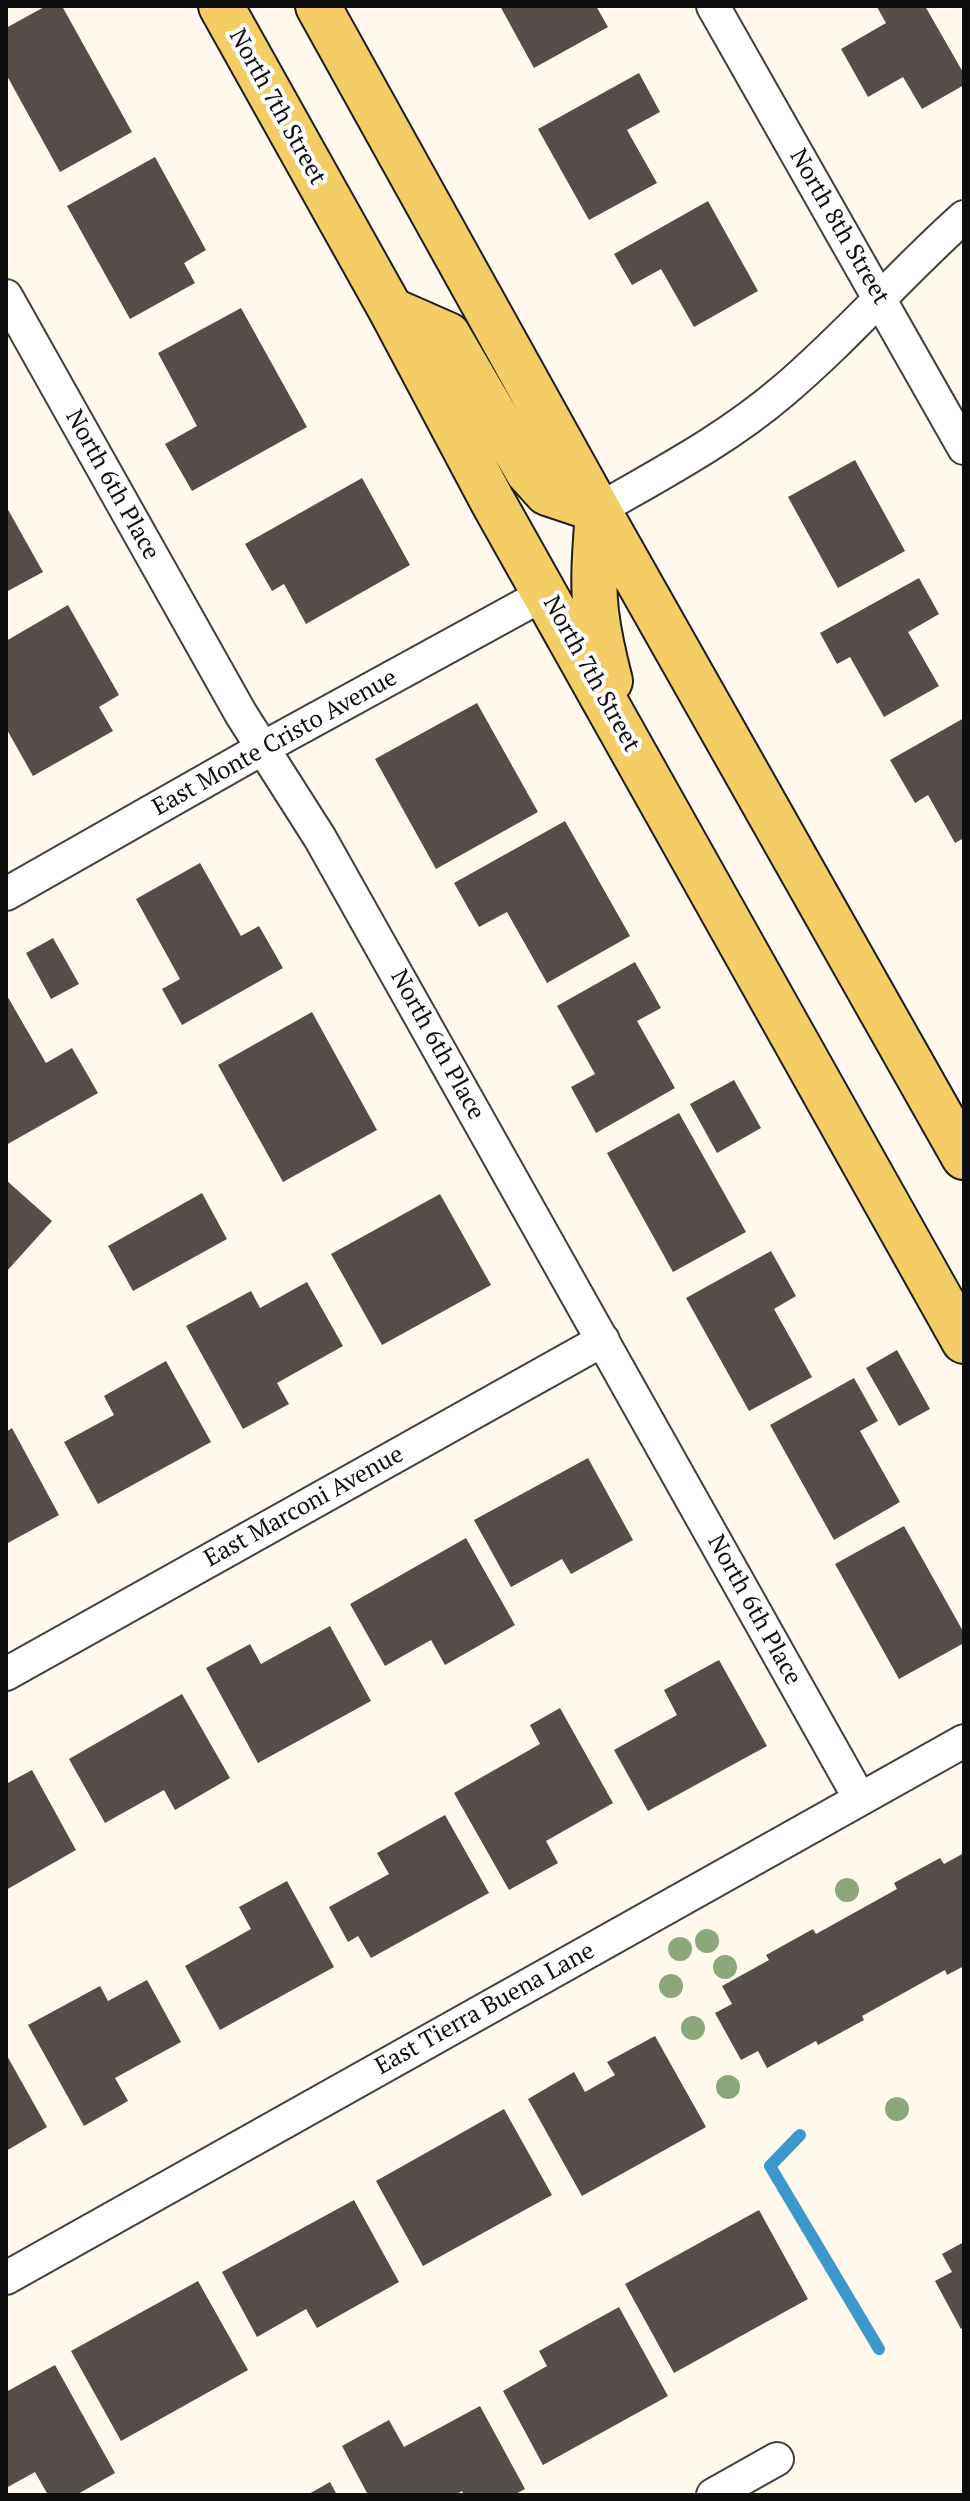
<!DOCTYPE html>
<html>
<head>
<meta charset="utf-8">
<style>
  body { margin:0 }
  #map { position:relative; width:970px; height:2501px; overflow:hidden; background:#fffaed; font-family:"PT Serif",serif }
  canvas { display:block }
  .frame { position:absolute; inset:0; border:8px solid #0d0d0d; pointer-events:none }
</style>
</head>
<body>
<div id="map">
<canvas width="970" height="2501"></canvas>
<div class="frame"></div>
</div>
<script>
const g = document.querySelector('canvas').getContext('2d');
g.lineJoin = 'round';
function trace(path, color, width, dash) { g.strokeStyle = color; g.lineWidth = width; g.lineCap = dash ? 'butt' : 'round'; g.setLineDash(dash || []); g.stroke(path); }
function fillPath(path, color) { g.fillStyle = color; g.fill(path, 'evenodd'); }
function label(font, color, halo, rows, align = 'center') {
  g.font = font + ' "PT Serif",serif'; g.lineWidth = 8; g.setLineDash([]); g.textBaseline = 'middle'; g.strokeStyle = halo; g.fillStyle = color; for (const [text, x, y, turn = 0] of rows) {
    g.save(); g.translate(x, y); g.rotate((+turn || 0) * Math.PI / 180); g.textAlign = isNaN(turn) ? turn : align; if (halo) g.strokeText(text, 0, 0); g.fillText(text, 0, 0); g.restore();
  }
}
const stream = new Path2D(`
  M800,2135l-30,31 109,183`);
const building = new Path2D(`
  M46,6h16l70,126 -72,40 -54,-98v-46z
  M500,6h96l12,21 -74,41z
  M879,6h46l39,68v11l-42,24 -19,-32 -35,20 -27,-48 45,-26 -9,-16z
  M639,73l21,39 -33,18 30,53 -68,37 -51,-91z
  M155,157l51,93 -22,13 11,20 -65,36 -63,-113z
  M708,201l50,90 -64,36 -33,-58 -29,16 -18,-31z
  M241,308l66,119 -115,64 -27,-47 32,-18 -39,-73z
  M855,460l50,91 -67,37 -50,-91z
  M362,478l48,87 -104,59 -22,-40 -12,7 -27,-47z
  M6,506l37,66 -37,20z
  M919,578l20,36 -31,18 31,54 -55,31 -34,-60 -13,7 -17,-31z
  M68,605l51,90 -20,12 14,24 -80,45 -27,-48v-87z
  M477,703l61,109 -102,57 -61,-110z
  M964,718v120l-9,5 -27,-48 -13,8 -25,-43z
  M565,821l65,115 -83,47 -40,-71 -28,15 -25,-44z
  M200,863l41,73 18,-10 24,42 -101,57 -20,-36 18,-10 -44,-80z
  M53,938l26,46 -28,15 -25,-46z
  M635,962l26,46 -24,13 38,67 -79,45 -25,-46 24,-13 -38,-68z
  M6,994l40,69 26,-15 26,45 -92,52z
  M312,1012l65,118 -94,52 -65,-117z
  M734,1080l27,48 -44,25 -27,-49z
  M679,1113l67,119 -73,40 -66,-119z
  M6,1180l46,41 -46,51z
  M202,1193l25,46 -94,52 -25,-45z
  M440,1194l51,91 -109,60 -51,-91z
  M771,1251l25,45 -22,13 38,68 -63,34 -63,-113z
  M307,1282l36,64 -66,37 12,21 -46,25 -57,-103 65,-35 9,17z
  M897,1350l33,59 -31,17 -33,-58z
  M166,1361l45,81 -113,62 -34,-62 50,-27 -10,-19z
  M854,1378l24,43 -18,10 40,71 -66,38 -64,-115z
  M12,1428l47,87 -53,29v-112z
  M588,1458l45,82 -62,34 -9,-15 -51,28 -37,-67z
  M904,1526l60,107v10l-65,36 -64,-115z
  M466,1538l49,87 -70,40 -14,-25 -46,26 -35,-62z
  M330,1626l41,75 -113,62 -52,-95 44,-24 11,20z
  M719,1660l48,86 -119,65 -34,-61 63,-35 -13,-25z
  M182,1694l48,84 -55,32 -11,-20 -59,33 -36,-64z
  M560,1708l53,95 -67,38 12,22 -49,27 -55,-97 86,-49 -10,-19z
  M32,1770l44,80 -70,40v-106z
  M445,1815l44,78 -118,65 -13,-22 -10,6 -19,-35 60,-33 -12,-21z
  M964,1853v113l-17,9 -2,-5 -83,46 2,4 -46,25 -2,-4 -49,27 -9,-17 -17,9 -26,-47 17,-9 -10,-18 47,-26 -3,-5 47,-26 3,5 81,-45 -3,-6 46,-25 4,6z
  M287,1881l47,86 -114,63 -35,-64 66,-37 -12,-22z
  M147,1980l34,62 -66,36 13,23 -44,25 -56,-101 72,-39 8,15z
  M655,2036l51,91 -124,69 -54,-97 46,-27 11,20 30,-17 -8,-13z
  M6,2054l41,73 -41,24z
  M504,2109l48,86 -129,71 -47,-85z
  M354,2200l45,82 -82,46 -11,-19 -49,28 -35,-65z
  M759,2210l49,89 -134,74 -49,-89z
  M964,2242v86l-3,1 -26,-48 17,-9 -10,-18z
  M198,2281l50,89 -127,71 -50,-90z
  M619,2307l49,89 -125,69 -40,-74 44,-25 -8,-15z
  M55,2365l60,108 -39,22h-28l-13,-23 -29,16v-96z
  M480,2406l45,83 -11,6h-50l-2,-4 -7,4h-87l-26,-49 47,-26 15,27z
  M330,2482l7,13h-30z`);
const street = new Path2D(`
  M713,6l251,442
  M6,296l235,418 79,124 540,961
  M598,510c64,-37 129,-71 185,-119 64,-54 118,-118 181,-174
  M6,894l257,-146 283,-155
  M6,1674l597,-334
  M6,2278l958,-537
  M713,2495l64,-36`);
const primary = new Path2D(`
  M221,6l170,304 102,192 471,839
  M318,6l280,504 366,647
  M391,310l57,25 80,137 19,21 51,17
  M598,510c-2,34 -6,68 -2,102 3,24 8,46 14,69`);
const trees = [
  [847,1890],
  [707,1941],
  [680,1949],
  [725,1967],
  [671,1986],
  [693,2028],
  [728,2087],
  [897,2109]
];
const streetNames = [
  ["North 7th Street",277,107,61],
  ["North 8th Street",839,227,60],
  ["North 6th Place",112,485,61],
  ["North 7th Street",591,674,61],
  ["East Monte Cristo Avenue",275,743,-29],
  ["North 6th Place",437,1045,61],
  ["East Marconi Avenue",304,1507,-29],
  ["North 6th Place",754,1610,61],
  ["East Tierra Buena Lane",485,2009,-29]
];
trace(stream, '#3c97ca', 12);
fillPath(building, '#554d49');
trace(street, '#404040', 36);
trace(primary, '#1e1e1e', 48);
trace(street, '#fff', 32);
trace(primary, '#f5cd66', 44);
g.fillStyle = '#8da77c';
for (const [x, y] of trees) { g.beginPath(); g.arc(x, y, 12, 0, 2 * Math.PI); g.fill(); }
label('24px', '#0d0d0d', '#fff', streetNames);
</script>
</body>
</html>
